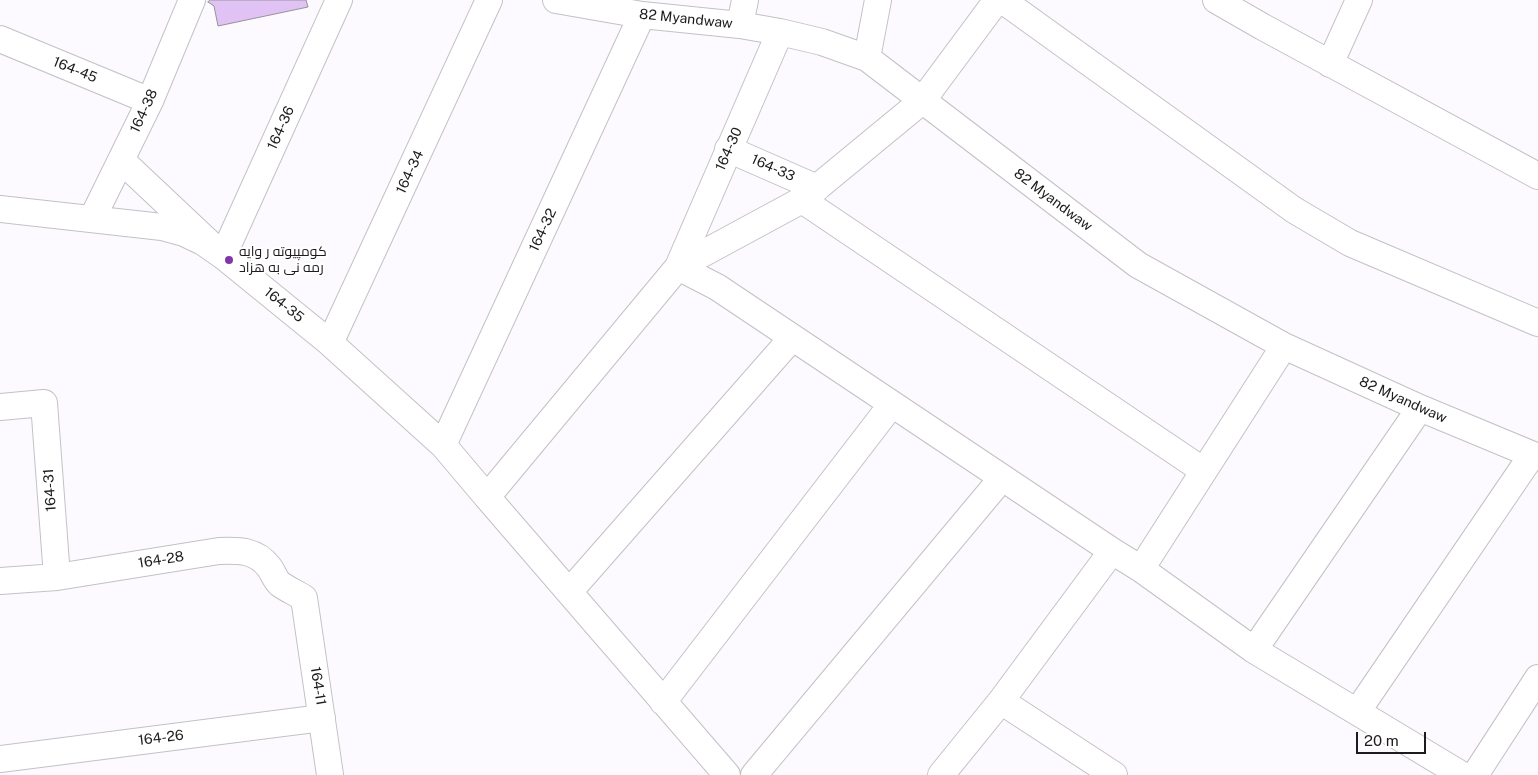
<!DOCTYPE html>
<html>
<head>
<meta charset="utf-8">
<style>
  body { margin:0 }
  #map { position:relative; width:1538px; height:775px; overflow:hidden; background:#fcf9ff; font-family:"Public Sans",sans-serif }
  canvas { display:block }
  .scale { position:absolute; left:1356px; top:732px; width:70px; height:22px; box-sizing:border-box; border:2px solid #1d1b1d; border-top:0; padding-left:6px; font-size:15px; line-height:18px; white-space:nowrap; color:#1d1b1d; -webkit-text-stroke:4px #fff; paint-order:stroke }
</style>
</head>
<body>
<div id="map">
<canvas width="1538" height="775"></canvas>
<div class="scale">20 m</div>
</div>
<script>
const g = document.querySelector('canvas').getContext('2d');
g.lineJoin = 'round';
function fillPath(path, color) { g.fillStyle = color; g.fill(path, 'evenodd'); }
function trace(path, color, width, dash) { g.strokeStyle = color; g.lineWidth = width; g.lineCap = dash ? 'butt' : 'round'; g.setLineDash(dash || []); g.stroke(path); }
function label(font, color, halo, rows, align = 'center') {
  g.font = font + ' "Public Sans",Cairo,sans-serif'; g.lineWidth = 4; g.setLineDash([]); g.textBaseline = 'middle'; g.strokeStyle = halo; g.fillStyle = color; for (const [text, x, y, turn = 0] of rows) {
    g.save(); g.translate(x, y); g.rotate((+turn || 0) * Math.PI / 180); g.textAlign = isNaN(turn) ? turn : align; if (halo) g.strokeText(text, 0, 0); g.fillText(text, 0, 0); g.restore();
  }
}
const building = new Path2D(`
  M211,0h95l2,7 -90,19 -4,-20 -6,-4z`);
const minor = new Path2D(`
  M556,0l86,15 98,10 40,7 42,10 45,16 271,207 146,81 136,62 118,49
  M1002,0l292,210 56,33 188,80
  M1216,0l47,27 275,149
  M740,25l5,-25
  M780,32l-102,235 39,20 395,264 29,18 113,81 208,125
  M0,39l150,62
  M867,58l11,-58
  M1330,64l29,-64
  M728,149l89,39
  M121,160l102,96 116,-256
  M802,200l402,271
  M0,209l162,18 22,6 19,9 20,14 107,87 113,102 44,52
  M92,219l58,-118 42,-101
  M330,343l159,-343
  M0,407l44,-4 13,174
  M443,445l199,-430
  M1141,569l143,-223
  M0,581l57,-4 162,-26c20,-1 37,-1 50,16 4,5 6,13 11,17 7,5 16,9 24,14l26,177
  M569,592l223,-254
  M1254,650l166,-242
  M1001,701l113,74
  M663,702l229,-298
  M1357,712l175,-257
  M0,759l322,-41
  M727,775l-240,-278 191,-230 124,-67 120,-99 75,-101
  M754,775l248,-297
  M941,775l60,-74 111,-150
  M1475,775l63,-97`);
const markers = [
  [229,260,5,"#8136a8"]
];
const streetNames = [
  ["82 Myandwaw",686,19,6],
  ["164-45",75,70,22],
  ["164-38",144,111,-65],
  ["164-36",281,128,-66],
  ["164-30",729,149,-66],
  ["164-33",773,168,24],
  ["164-34",410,172,-65],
  ["82 Myandwaw",1053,200,37],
  ["164-32",543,230,-65],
  ["164-35",284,305,39],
  ["82 Myandwaw",1403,400,24],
  ["164-31",50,490,-94],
  ["164-28",161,560,-9],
  ["164-11",318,686,81],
  ["164-26",161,738,-7]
];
const poiNames = [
  ["کومپیوته ر وایه",239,252],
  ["رمه نی به هزاد",239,268]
];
fillPath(building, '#e0c2f4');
trace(building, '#979399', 1);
trace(minor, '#c4c1c6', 28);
trace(minor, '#fff', 26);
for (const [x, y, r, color] of markers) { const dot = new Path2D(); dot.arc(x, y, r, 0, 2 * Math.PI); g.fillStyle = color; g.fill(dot); trace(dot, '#fff', 2); }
label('14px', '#1d1b1d', '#fff', streetNames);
label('14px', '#1d1b1d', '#fff', poiNames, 'left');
</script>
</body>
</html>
